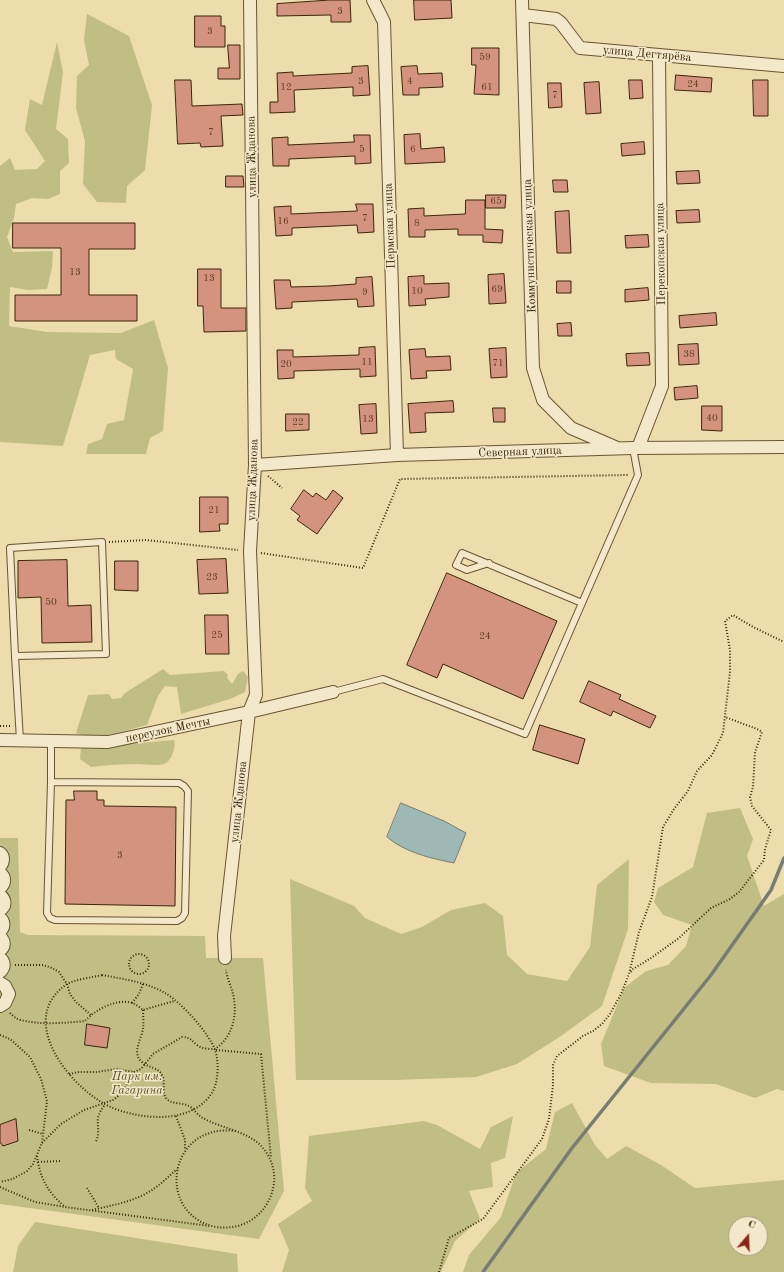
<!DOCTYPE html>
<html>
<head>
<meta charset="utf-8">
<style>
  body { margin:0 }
  #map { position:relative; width:784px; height:1272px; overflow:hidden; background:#eddcac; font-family:"Old Standard TT",serif }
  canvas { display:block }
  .north { position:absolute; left:728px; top:1216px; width:40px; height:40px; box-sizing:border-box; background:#f3e8c9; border:1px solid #a99a7d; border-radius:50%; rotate:19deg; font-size:11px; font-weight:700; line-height:16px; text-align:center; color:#3b260a }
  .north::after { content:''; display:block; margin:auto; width:14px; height:18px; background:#8f2418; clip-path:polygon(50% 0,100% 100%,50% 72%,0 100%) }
</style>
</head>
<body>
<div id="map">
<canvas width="784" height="1272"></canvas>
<div class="north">С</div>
</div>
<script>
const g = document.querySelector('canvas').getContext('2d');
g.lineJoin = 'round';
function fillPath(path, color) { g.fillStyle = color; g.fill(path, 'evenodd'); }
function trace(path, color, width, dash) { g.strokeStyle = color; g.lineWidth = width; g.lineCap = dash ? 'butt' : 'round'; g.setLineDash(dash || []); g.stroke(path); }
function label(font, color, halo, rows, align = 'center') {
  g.font = font + ' "Old Standard TT",serif'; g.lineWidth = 3; g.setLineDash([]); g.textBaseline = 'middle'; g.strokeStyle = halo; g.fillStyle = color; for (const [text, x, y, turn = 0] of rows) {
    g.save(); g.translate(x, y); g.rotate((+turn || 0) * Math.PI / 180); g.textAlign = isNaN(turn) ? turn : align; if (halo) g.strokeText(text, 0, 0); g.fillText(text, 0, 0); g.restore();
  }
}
const green = new Path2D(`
  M87,14l42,22 23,69 -7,65 -18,16 -1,17 -29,-1 -14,-18 2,-43 -9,-33 1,-32 12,-11 -5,-25z
  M57,42l6,30 -7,57 12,10 1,24 -9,8v23l-12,5 -16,-1 -16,6 -2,14 -7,19 6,15 40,-1 -1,17 -5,21 -19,1 -18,-3 -1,39 38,6 74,1 33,-13 14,48 -5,63 -13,7 -4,16h-60l2,-10 14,-5 5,-15 17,-4 9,-51 -17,-10 -1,-9 -25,5 -27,91 -63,-4v-276l10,-8 5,12 22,-1 8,-8 -20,-31 5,-31 12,6z
  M163,669l7,6 54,-4 4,4 -1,3 5,6 6,-10 5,-3 5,6 -3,15 -15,7 -49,15 -4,-27 -12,-1 -7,10 -11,29c-20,5 -52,17 -71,8l12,-38 21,-1 3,5 9,-1 4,-5z
  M174,740c2,7 -2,21 -10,24 -7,2 -19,0 -26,0 -16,0 -31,1 -47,3l-11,-8 1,-11z
  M740,808l13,31 -6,17 17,50 20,-12v197l-7,-2 -22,9 -39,-14 -65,-1 -47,-17 -3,-22 23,-56 22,-17 22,-6 18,-19 6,-21 -29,-10 -9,-13 4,-14 35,-21 14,-54z
  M0,838h18l2,94 8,3 177,1 1,22h57l21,233 -25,48 -259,-35z
  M629,859l-1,70 -26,77 -41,30 -44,28 -41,13 -79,3h-101l-6,-201 64,27 11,12 36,16 21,-7 29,-17 34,-7 18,13 4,39 20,19 40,7 23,-34 7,-62z
  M572,1103l23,42 12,14 19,-13 35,19 34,23 89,-8v92h-321l6,-17 32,-38 15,-44 30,-24 9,-37zM736,1224h24v24h-24z
  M513,1116l-8,42 -14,5 2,24 -24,4 11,28 -25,22 -14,31h-159l7,-22 -11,-26 34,-23 -7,-13 4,-52 115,-15 13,4 43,24 11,-22z
  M35,1222l202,32 1,18h-225l5,-26z`);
const water = new Path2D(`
  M401,803l43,18 22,12 -12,30c-24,-5 -48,-10 -67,-26z`);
const stream = new Path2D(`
  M483,1272l89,-124 139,-173 60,-85 13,-32`);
const building = new Path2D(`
  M330,0h20l1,22h-20v-7l-54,1v-12z
  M414,0h37l1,18 -37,2z
  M195,16h26v10h4v21h-30z
  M228,45h12v34h-22v-11h11z
  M472,48h27v47l-25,-1 2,-29h-4z
  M368,66l2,29 -17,1v-9l-59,3 1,22 -25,1v-11h8l-1,-29 16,-1v4l59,-3v-6z
  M417,66l1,8 24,-1 1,14 -24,1v7h-16l-2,-28z
  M676,75l36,3 -1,14 -36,-2z
  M175,80h16l1,26 50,-2 1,11 -22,1 2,30 -22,1 -1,-4 -22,1z
  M629,80h13l1,18 -13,1z
  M753,80h15v36h-14z
  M599,82l2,31 -15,1 -2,-31z
  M548,83h13l1,24 -13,1z
  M420,134l1,15 23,-2 1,15 -40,2 -1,-29z
  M354,135h16l1,28 -16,1v-8l-66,3v7h-16l-1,-28 16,-1v8l66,-3z
  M644,142l1,12 -23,2 -1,-12z
  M699,171l1,12 -23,1 -1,-12z
  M226,176h17l1,11h-18z
  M553,180h14l1,12h-14z
  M486,195h20l-1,13h-19z
  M466,200h19v29l18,1 -1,13 -19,-1v-7h-25v-6l-33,1v7h-16l-1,-28 16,-1v8l41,-2z
  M356,204h17l1,28 -16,1 -1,-8 -65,3v7l-16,1 -2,-29 17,-1v8l66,-3z
  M699,210l1,12 -23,1 -1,-12z
  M569,211l2,42h-14l-2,-41z
  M13,223h122v26h-46v46h48v26h-122v-26h46v-47h-48z
  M648,235l1,12 -23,1 -1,-12z
  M198,269h23v39h25v23l-42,1 -1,-26h-5z
  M504,274l2,29 -17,1 -1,-29z
  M424,276v8l25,-1v14l-24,2 1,6 -17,1 -1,-29z
  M372,277l2,29 -16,1 -1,-8 -65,3v6l-16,1 -2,-29h16l1,7 37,-1 28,-2v-6z
  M557,281h14v12h-14z
  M648,288l1,12 -24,2v-12z
  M716,313l1,12 -37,3 -1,-12z
  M571,323l1,13h-14l-1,-12z
  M698,344l1,20 -20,1 -1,-20z
  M375,347l1,29 -16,1v-8l-66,2v7l-16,1 -1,-29h16v7l66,-2v-7z
  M506,348l1,29 -16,1 -2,-29z
  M425,349l1,8 24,-1 1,14 -25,1 1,7 -16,1 -2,-29z
  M649,353l1,12 -23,1 -1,-12z
  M697,386l1,12 -23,2 -1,-12z
  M453,401l1,11 -29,1 1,19 -16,1 -2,-29z
  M376,404l1,29 -16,1 -2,-29z
  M702,406h20v25l-20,-1z
  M493,408h12v14h-11z
  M286,414h23v16l-23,1z
  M304,490l9,7 3,-4 10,7 7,-10 10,8 -26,36 -20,-14 3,-4 -9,-7z
  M200,497h28v27h-9l1,7 -20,1z
  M226,559l2,34 -29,1 -2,-34z
  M67,560l1,46 23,-1 1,37 -50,1 -1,-46 -23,1v-37z
  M115,561h23v30l-23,-1z
  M447,573l110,48 -34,78 -80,-35 -6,14 -30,-13z
  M205,615h23l1,39h-23z
  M589,681l32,14 -2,4 37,17 -6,12 -37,-17 -2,5 -31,-14z
  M540,725l45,14 -7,25 -45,-14z
  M74,791h23v9h7v6l72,1 -1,99 -110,-2 1,-104h8z
  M87,1024l23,4 -3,20 -22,-3z
  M16,1119l2,22 -15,5 -3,-4v-17z`);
const path = new Path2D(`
  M268,476l14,12
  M109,542l37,-2 92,10
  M261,553l102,15 37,-89 228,-4
  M0,726h11
  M129 964a10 10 0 1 1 20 0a10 10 0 1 1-20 0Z
  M15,965h28l9,3 7,4 8,12 3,10 6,8 15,13
  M631,972l2,-3 18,-11 28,-20 32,-30 19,-9 9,-7 25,-32 1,-11 6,-19 -19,-24 -2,-9 3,-10 2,-35 7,-20 -5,-3 -32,-12
  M102,975c21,4 44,7 63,18 16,9 44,40 50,57 4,11 4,34 -4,44 -6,10 -18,17 -29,20 -23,7 -59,1 -79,-11 -37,-21 -86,-85 -36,-119 6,-4 27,-7 35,-9z
  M132,1003l7,-9 4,-10
  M143,1010c0,6 1,13 0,18 -1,11 -12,25 -1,34 6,6 16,5 20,13 4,7 -1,16 4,23 5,7 16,4 23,8 5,3 8,9 14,12 23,13 53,13 66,39 4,8 6,17 5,26 -2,15 -9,27 -21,36 -10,7 -24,10 -37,8 -61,-12 -49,-105 20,-96
  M10,1013c3,3 6,6 11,7 17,5 46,3 64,1 10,-11 31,-23 47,-18 4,1 8,5 11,7l31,-9
  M0,1035l10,4 20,18 11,22 6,22 -5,42 -9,21 -6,7 -14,8 -13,3
  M216,1050l45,4 10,104
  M69,1074l10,-2h18l19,-3 18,3
  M176,1116l9,24v9
  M29,1130l14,4
  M96,1141c4,-8 1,-15 2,-23 1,-5 4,-9 7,-14
  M42,1143l19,-19 23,-14 29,-10 8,-6 13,-22 7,-3 12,-15 29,-17c8,0 10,4 15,8 5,4 12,4 18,4 18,-12 23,-35 18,-55 -2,-8 -6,-16 -7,-24
  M37,1156c3,23 11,36 28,51
  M38,1162l23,-1
  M0,1187l35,15 30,5 145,19
  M87,1188l12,20
  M92,1210c17,-4 34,-7 49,-14 14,-6 25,-17 36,-27
  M439,1272l10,-34 34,-19 59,-80 7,-20 4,-34v-20l4,-9 26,-20 10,-5 9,-7 8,-10 11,-20 8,-20 10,-42 13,-35 11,-70 11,-18 14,-18 9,-20 15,-16 11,-22 7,-61v-22l-5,-29 8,-6 20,12 31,15`);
const lane = new Path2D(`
  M582,603l56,-128 -5,-27
  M15,656l91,-2 -4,-112 -92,6 5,108 5,84
  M333,692l50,-13 142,55 57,-131 -120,-50 -6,12 11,5 22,-7
  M51,782l-4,131 3,5 5,2 122,1 5,-3 3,-5 3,-122 -4,-5 -5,-3 -128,-1v-41`);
const street = new Path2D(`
  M373,0l11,22 13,433
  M522,0l11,368 10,32 28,28 44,19
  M523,15l33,4 5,4 19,25 204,18
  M638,448l24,-62 -3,-330
  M255,465l142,-10 236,-7 151,-1
  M0,740l108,2 141,-30 84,-20
  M0,853c4,3 4,9 0,13
  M0,873c6,4 5,11 0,15
  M0,895c6,5 6,11 0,15
  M0,918c5,4 4,10 0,13
  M0,937c5,4 5,10 0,13
  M0,958c5,4 5,9 0,14
  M225,958l-1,-22 25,-224 7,-17 -6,-144 5,-86 -5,-465
  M0,983l5,3 4,8 -4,9 -5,3`);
const numberNames = [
  ["3",340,11],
  ["3",210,31],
  ["59",485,57],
  ["3",361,81],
  ["4",410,81],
  ["24",693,84],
  ["12",286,87],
  ["61",487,87],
  ["7",555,95],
  ["7",211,132],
  ["5",362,149],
  ["6",413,149],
  ["65",496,201],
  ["7",365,218],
  ["16",283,221],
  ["8",417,223],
  ["13",75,272],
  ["13",209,278],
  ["69",497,289],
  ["10",417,291],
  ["9",365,292],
  ["38",689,354],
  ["11",367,362],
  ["71",498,363],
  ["20",286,364],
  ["40",712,418],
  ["13",368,419],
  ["22",298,422],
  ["21",214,510],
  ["23",212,577],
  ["50",51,602],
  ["25",217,635],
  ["24",485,636],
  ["3",120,855]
];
const streetNames = [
  ["улица Дегтярёва",647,54,5],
  ["улица Жданова",252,157,-91],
  ["Пермская улица",390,226,-92],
  ["Коммунистическая улица",530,246,-92],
  ["Перекопская улица",661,254,-91],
  ["Северная улица",520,452,-2],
  ["улица Жданова",253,480,-88],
  ["переулок Мечты",168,730,-12],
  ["улица Жданова",239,802,-84]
];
const parkNames = [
  ["Парк им.",137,1077],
  ["Гагарина",137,1091]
];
fillPath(green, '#c0be84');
fillPath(water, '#9eb9b5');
trace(water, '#767e71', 1);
trace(stream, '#767e71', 3.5);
fillPath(building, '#d4937e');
trace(building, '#3b260a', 1);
trace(lane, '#685432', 8);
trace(street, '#685432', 14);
trace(path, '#3b260a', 2, [1, 2]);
trace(lane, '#f3e8c9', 6);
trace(street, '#f3e8c9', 12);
label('10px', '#614127', null, numberNames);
label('12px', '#3b260a', '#f3e8c9', streetNames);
label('italic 12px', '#5c4c28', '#f3e8c9', parkNames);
</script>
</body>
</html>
